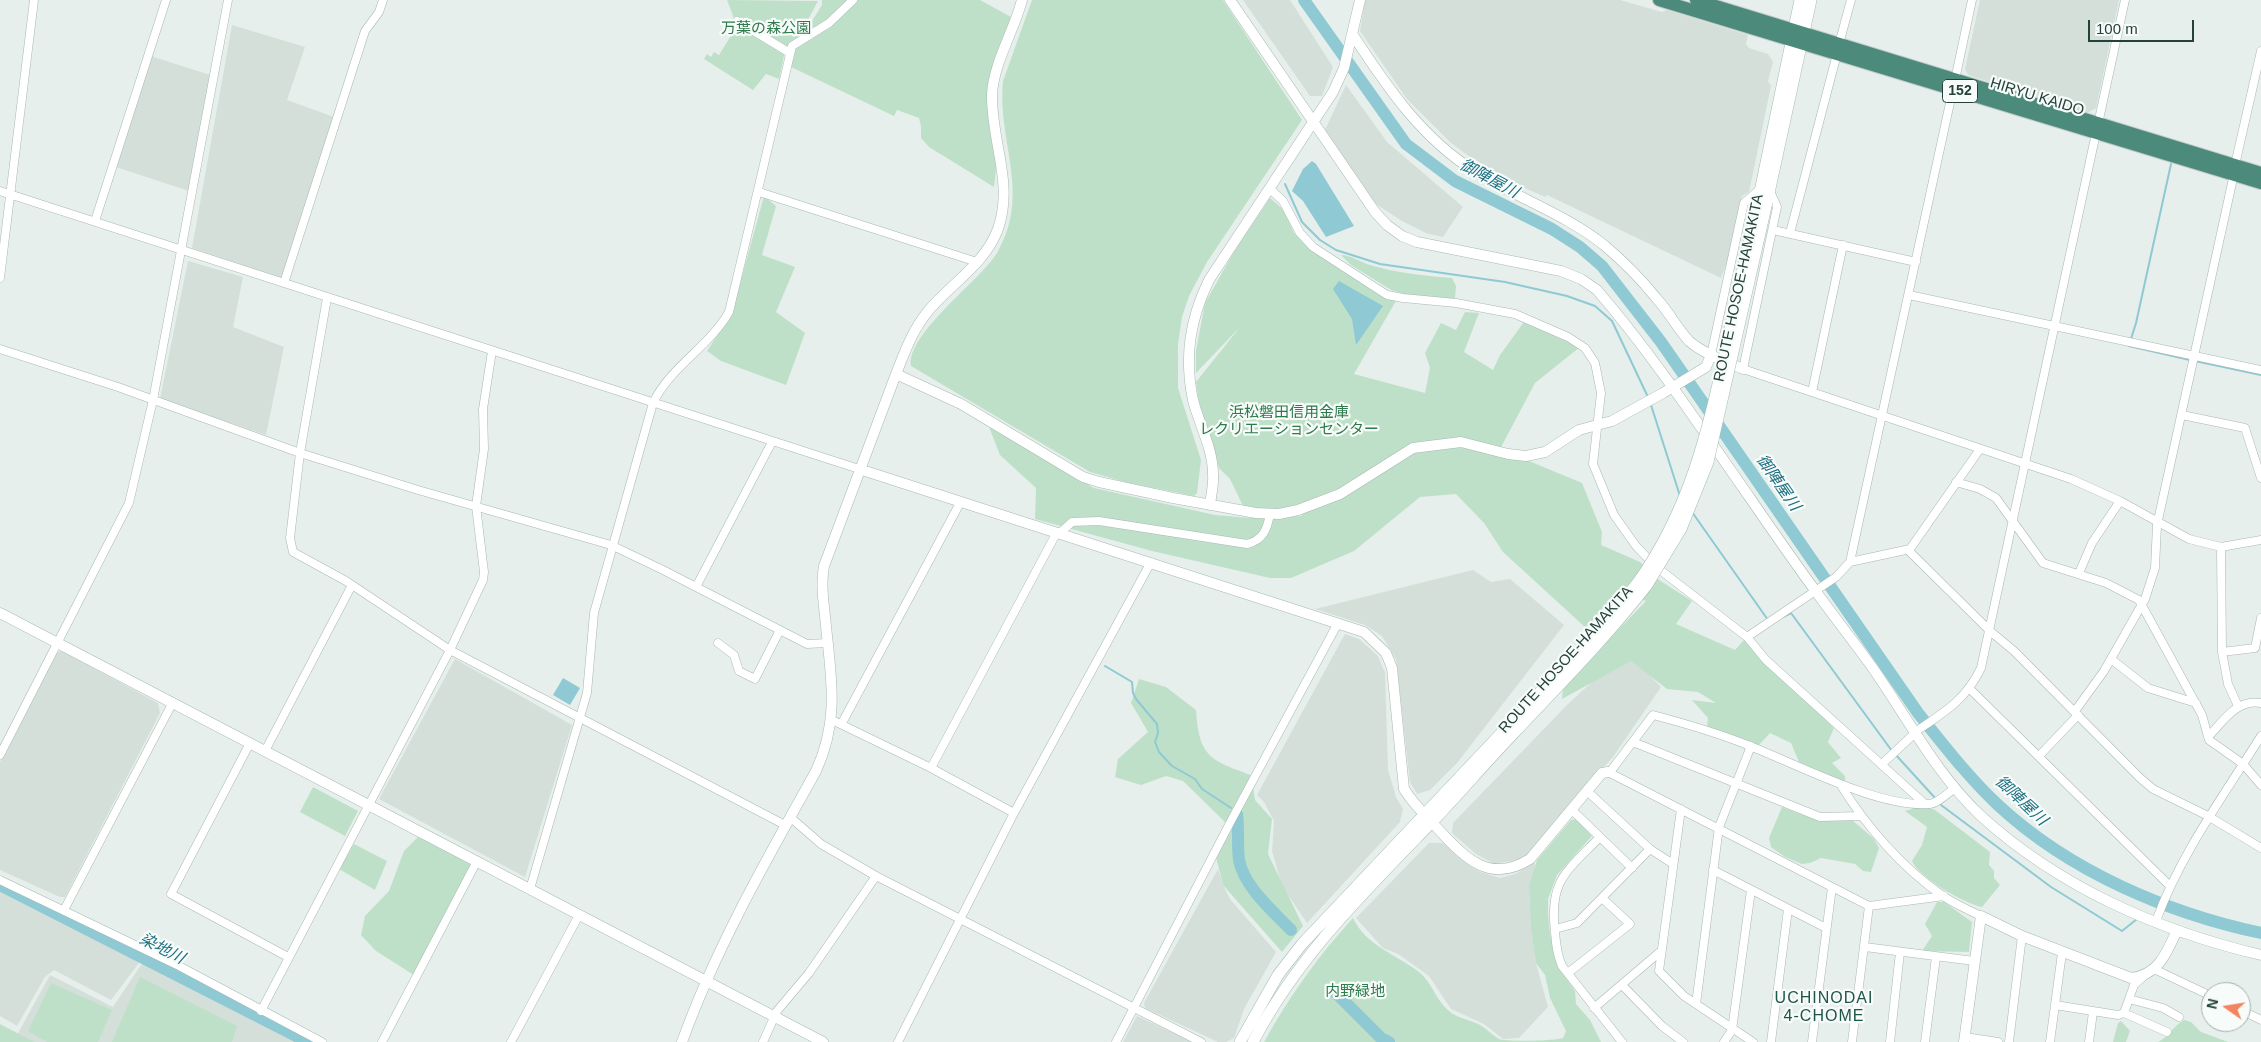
<!DOCTYPE html>
<html>
<head>
<meta charset="utf-8">
<style>
  body { margin:0 }
  #map { position:relative; width:2261px; height:1042px; overflow:hidden; background:#e6efeb; font-family:Helvetica,sans-serif }
  canvas { display:block }
  .north { position:absolute; left:2201px; top:982px; width:50px; height:50px; box-sizing:border-box; background:#f7fbf9; border:1px solid #a3b1ad; border-radius:50%; rotate:283deg; font-size:14px; font-weight:700; line-height:20px; text-align:center; color:#24423a }
  .north::after { content:''; display:block; margin:auto; width:18px; height:22px; background:#f4845f; clip-path:polygon(50% 0,100% 100%,50% 72%,0 100%) }
  .scale { position:absolute; left:2088px; top:20px; width:106px; height:22px; box-sizing:border-box; border:2px solid #24423a; border-top:0; padding-left:6px; font-size:15px; line-height:18px; white-space:nowrap; color:#24423a; -webkit-text-stroke:4px #f7fbf9; paint-order:stroke }
</style>
</head>
<body>
<div id="map">
<canvas width="2261" height="1042"></canvas>
<div class="north">N</div>
<div class="scale">100 m</div>
</div>
<script>
const g = document.querySelector('canvas').getContext('2d');
g.lineJoin = 'round';
function fillPath(path, color) { g.fillStyle = color; g.fill(path, 'evenodd'); }
function trace(path, color, width, dash) { g.strokeStyle = color; g.lineWidth = width; g.lineCap = dash ? 'butt' : 'round'; g.setLineDash(dash || []); g.stroke(path); }
function label(font, color, halo, rows, align = 'center') {
  g.font = font + ' Helvetica,"Noto Sans JP",sans-serif'; g.lineWidth = 4.5; g.setLineDash([]); g.textBaseline = 'middle'; g.strokeStyle = halo; g.fillStyle = color; for (const [text, x, y, turn = 0] of rows) {
    g.save(); g.translate(x, y); g.rotate((+turn || 0) * Math.PI / 180); g.textAlign = isNaN(turn) ? turn : align; if (halo) g.strokeText(text, 0, 0); g.fillText(text, 0, 0); g.restore();
  }
}
const built = new Path2D(`
  M1243,0h47l43,67 -11,29h-12z
  M1365,0h255l42,12 5,-2 81,25 -2,9 3,4 19,6 5,8 -5,19 3,5 -22,106 -7,4 -13,61 -8,21 -174,-83 -2,2 -31,-14 -41,-24 -22,-16 -44,-44 -47,-68z
  M1980,0h139l-23,108 -9,5 -119,-38 -3,-6z
  M232,25l73,22 -18,53 47,17 -52,161 -90,-30z
  M151,56l59,19 -21,116 -73,-24z
  M1346,85l41,57 76,65 -20,30 -17,-4 -24,-12 -26,-17 -51,-74z
  M188,261l55,16 -10,50 51,20 -18,88 -106,-36z
  M1473,570l18,12 19,-3 54,46 -107,138 -27,27 -13,4 -7,-12 -14,-123 -14,-23 -17,-11 -50,-16z
  M1345,634l14,5 19,17 7,17 3,97 8,27 7,12 -3,13 -93,101 -25,-37 -10,-35 2,-30 -10,-19 -7,-7z
  M62,651l96,52 2,10 -95,184h-5l-60,-27v-108l56,-109z
  M1626,651l35,36 -48,70 -40,43 -41,52 -12,7 -25,5 -19,-10 -24,-21 1,-10 115,-119z
  M455,659l117,66 -47,152 -146,-78z
  M1429,843h14l18,16 19,13 20,6 15,-4 20,-12 -1,13 -5,12 2,42 5,34 12,44 -29,31 -16,1 -19,-15 -33,-15 -22,-33 -31,-22 -15,-6 -27,-30z
  M1218,869l5,16 7,14 46,53 -32,57 -10,29 -8,4h-8l-73,-34 -1,-5z
  M0,888l142,71 -31,41 -57,-30 -9,7 -28,49 -17,-10z
  M143,962l158,80h-288l37,-67 63,32z
  M1137,1016l56,26h-70z`);
const green = new Path2D(`
  M727,0l91,1 -22,41 -11,9 -6,28 -13,-5 -13,16 -49,-31 3,-5 4,3 3,-5 5,3 18,-29z
  M822,0h158l31,17 -24,72 10,71 -3,27 -65,-40 -8,-9v-12l-2,-8 -22,-8 -3,6 -103,-49 5,-20 26,-42z
  M1032,0h191l79,120 -95,142 -18,34 -7,21 -4,27v44l23,72 -4,33 -3,3 -69,-14 -35,-10 -179,-106c-5,-32 69,-85 86,-113 35,-60 0,-110 6,-172z
  M764,196l12,10 -14,49 33,12 -19,45 29,21 -19,52 -65,-24 -14,-10 25,-38z
  M1270,198l14,12 10,23 17,16 86,50 -43,75 71,19 5,-25 -5,-15 16,-30 15,7 9,-18 14,1 -15,39 29,18 7,-15 24,-33 56,25 -45,36 -35,66 82,34 20,49 -1,13 39,17 19,18 33,21 -16,23 59,26 9,-10 90,88 -6,14 13,16 -9,5 13,13v6l-46,-20 -8,-19 -21,-10 -12,13 -51,-19 1,-9 -16,-18 24,3 -18,-11 -31,-3 -36,-28 -69,38 1,-12 83,-86 -29,-9 -31,36 -83,-76 -19,-29 -28,-29 -36,3 -66,54 -63,27h-21l-118,-27 -117,-32 1,-31 -36,-33 -11,-28 105,61 121,27 36,3 50,-2 14,-16 -37,10 -34,-2 -14,-29 -11,-11 -20,-65 -3,-21 44,-55 -44,46v-22l9,-48 30,-53z
  M1341,255c10,0 19,7 29,10 27,8 55,11 82,13l4,8 -1,13 -51,-5 -13,-4 -40,-25z
  M1139,679l27,8 30,23c3,47 14,50 55,65l4,25 17,19 -4,35 35,72 -21,26 -59,-67 -8,-32 13,-28 -45,-44 -17,-5 -25,9 -26,-8 3,-18 30,-27 -17,-29z
  M313,787l45,24 -13,25 -45,-24z
  M1782,807l34,13h36l22,19 5,9 -8,24 -8,-1 -8,-7 -34,-6 -11,5 -8,1 -17,-7 -14,-10 -2,-9z
  M1918,807h9l8,3 55,42 -1,13 5,6v7l6,7 -18,22c-17,-3 -64,-30 -70,-46l10,-16 5,-18 -22,-16z
  M1576,819l16,17 -35,39 -9,24v15l2,19 7,32 18,26 1,13 14,16 11,22h-337c25,-45 54,-86 89,-124 13,28 43,36 66,54 13,10 17,29 30,39 8,7 22,9 31,14 7,4 12,10 19,14 6,3 56,2 64,-1l3,-7 -16,-33 -5,-23 -9,-12 -5,-33 -2,-44 8,-26 34,-40z
  M423,832l52,34 -58,111 -41,-26 -15,-16 4,-19 24,-25 15,-40z
  M354,844l33,17 -12,29 -36,-21z
  M1937,902h7l28,20 -3,30 -47,-1 10,-15 -7,-12z
  M140,977l97,49 -5,16h-120z
  M51,983l61,27 -14,32h-51l-19,-11z
  M2184,1020l7,2 10,10 27,10h-70c11,-5 15,-16 26,-22z
  M2121,1021l9,10 -4,11h-13l5,-19z
  M0,1024l34,18h-34z`);
const water = new Path2D(`
  M1312,161l4,3 38,62 -28,11 -23,-36 -11,-10 11,-22z
  M1339,281l44,25 -27,39 -4,-26 -19,-30z
  M563,678l17,10 -10,17 -17,-10z`);
const stream = new Path2D(`
  M1285,184l17,38 18,18 16,10 44,14 125,18 62,14 28,10 17,15 35,74
  M2131,339l5,-16 35,-159
  M2129,346l61,14
  M2195,361l66,14
  M1651,405l29,91
  M1692,512l76,108
  M1783,617l8,-4 101,138
  M1105,666l27,16 1,11 3,6 21,25 1,9 -3,9 4,10 13,14 23,13 7,10 29,19
  M1895,754l41,45
  M1941,805l110,82 71,44 15,-12`);
const river = new Path2D(`
  M1304,0l102,144 49,37 97,48 28,18 22,19 59,76 257,371c25,31 50,64 80,92 71,66 169,108 263,128
  M1237,814c2,15 0,31 2,46 5,27 34,51 52,70
  M0,885l308,157
  M1334,991l47,47 8,4`);
const minor = new Path2D(`
  M737,21l53,32
  M1839,44l12,-44
  M1955,80l17,-80
  M2098,124l27,-124
  M2235,165l26,-114
  M1270,189l13,12 17,32 13,14 74,48 16,3 53,5 59,11 53,23 17,11 10,15 6,30 -8,71 21,51 22,31 19,20 92,71 19,23 159,144
  M0,191l859,278
  M1770,191l7,16 -34,162 328,110 49,22 69,38 32,8 40,-7
  M759,192l218,70
  M95,221l71,-221
  M1773,230l143,32
  M1790,233l47,-179
  M0,278l34,-278
  M284,283l81,-252 14,-19 4,-12
  M1909,295l352,75
  M327,298l-27,155 -10,85 3,14 53,29 104,69 335,175
  M0,349l118,38 182,66 118,37 193,55 52,25 144,74 20,-1
  M1711,355l33,-152 17,-15
  M1812,392l31,-147
  M2182,415l63,13 16,50
  M1956,482l24,7 16,9 47,65 63,20 33,17 63,115 7,25 34,24 18,21
  M1060,533l12,-11 27,-1 148,23c16,-4 20,-14 23,-30
  M2221,547l1,105
  M1908,550l82,81 24,20 126,127 13,11 55,27 53,32
  M1850,562l60,-13 70,-100
  M2079,573l13,-30 28,-42
  M696,587l76,-145
  M1747,637l89,-60 14,-15 103,-473
  M718,643l16,12 5,16 16,8 25,-49
  M2111,659l37,29 48,15
  M1970,689l200,197
  M2238,706l-10,-22 -6,-32 33,-4 6,-30
  M2075,711l29,-40 41,-72 10,-31 2,-43 77,-351
  M832,720l99,48 83,45
  M842,723l118,-220
  M1915,732c28,-19 51,-32 66,-64l115,-535
  M2209,736c15,-16 28,-37 52,-33
  M1633,742l187,75 40,-1
  M250,743l-79,151 117,63
  M265,751l87,-166
  M0,755l129,-252 24,-103 75,-400
  M2039,756l39,-41
  M1882,764l33,-31
  M931,768l126,-236
  M1608,772l261,134 75,-10
  M1610,772l43,-57c34,9 65,18 97,31 48,19 130,62 179,58 8,0 19,-11 26,-16
  M1840,784c26,42 62,84 103,112 12,8 25,14 38,20
  M1587,791l63,58 23,15
  M1681,809l-22,162 25,25 69,46
  M1572,810l60,58
  M790,817l31,27 55,32 325,166
  M1600,837c-34,35 -51,43 -45,95 1,12 2,23 7,34l60,76
  M1713,870l113,58
  M0,880l179,86 143,76
  M530,889l57,-196 7,-80 59,-210c17,-36 56,-56 76,-91l63,-266 37,-23 24,-23
  M64,910l109,-208
  M2156,921c25,-68 67,-124 105,-185
  M1555,929l22,-6 73,-74
  M1865,947l109,14
  M2154,969l57,27
  M1568,973l62,-49 -28,-26
  M1622,985l40,41 21,16
  M2129,999l34,9 16,9
  M1696,1004l23,-177 32,-81
  M2055,1005l63,10 6,-2 10,-28 10,-9
  M1594,1008l67,-57
  M2241,1010l20,10
  M261,1011l189,-361 33,-70 1,-8 -8,-66 8,-57 -1,-40 9,-58
  M2124,1013l43,19
  M1965,1037l33,5
  M382,1042l95,-181
  M511,1042l68,-127
  M763,1042l14,-31 32,-38 67,-97
  M898,1042l116,-229 137,-251
  M1116,1042l116,-223 106,-196
  M1724,1042l8,-12 19,-140
  M1771,1042l17,-133
  M1812,1042l20,-155
  M1852,1042l17,-136
  M1890,1042l10,-90
  M1925,1042l11,-85
  M2009,1042l13,-106
  M2050,1042l12,-89
  M2089,1042l4,-30`);
const tertiary = new Path2D(`
  M1230,0l145,212 12,13 15,11 15,6 144,29 20,8 16,11c56,65 104,138 153,208 22,32 44,64 67,95 18,25 37,49 55,74 35,50 64,107 109,149 78,71 178,115 280,139
  M1353,35c34,52 69,104 123,137 41,26 89,42 128,73 19,16 37,34 53,54 12,13 20,29 32,42 15,13 36,20 54,28
  M896,374c9,-23 17,-45 33,-64 23,-27 56,-46 69,-81 16,-46 -7,-88 -6,-135 2,-32 22,-63 30,-94
  M859,469l505,163 22,21 6,15 12,121c10,16 22,27 35,41 27,29 51,54 91,29l72,-86 6,-1
  M1210,505c1,-10 4,-21 3,-31 0,-25 -14,-50 -20,-74 -9,-43 -3,-81 16,-120l124,-188 11,-24 16,-68
  M0,613l823,429
  M682,1042c34,-95 85,-183 134,-271 25,-54 14,-99 9,-155 -2,-17 -4,-34 -1,-50l72,-192 65,30 122,73 16,5 74,16 83,15 23,1 19,-4 42,-16 73,-46 48,-6 47,12 18,2 19,-4 34,-22 33,-9 51,-28 43,-26 5,-12
  M1964,1042l17,-126 41,20 109,42c28,-3 36,-26 46,-48`);
const secondary = new Path2D(`
  M1758,201l42,-201
  M1767,202l44,-202
  M1240,1042l38,-67 24,-31 307,-325 30,-38
  M1253,1042c44,-85 112,-151 178,-219 28,-29 54,-60 82,-89 45,-48 93,-96 134,-149`);
const trunk = new Path2D(`
  M1659,0l602,183
  M1696,0l565,173`);
const secondaryBridge = new Path2D(`
  M1639,581c51,-73 68,-147 87,-232 10,-50 21,-99 32,-148
  M1647,585l34,-56 27,-67 59,-260`);
const shields = [
  [1960,91,35]
];
const shieldNames = [
  ["152",1960,91]
];
const parkNames = [
  ["万葉の森公園",766,29],
  ["浜松磐田信用金庫",1289,413],
  ["レクリエーションセンター",1289,430],
  ["内野緑地",1355,992]
];
const streetNames = [
  ["HIRYU KAIDO",2037,97,17],
  ["ROUTE HOSOE-HAMAKITA",1739,288,-78],
  ["ROUTE HOSOE-HAMAKITA",1566,660,-48]
];
const waterNames = [
  ["御陣屋川",1489,179,28],
  ["御陣屋川",1778,483,55],
  ["御陣屋川",2021,801,43],
  ["染地川",162,949,27]
];
const neighbourhoodNames = [
  ["UCHINODAI",1824,999],
  ["4-CHOME",1824,1017]
];
fillPath(built, '#d4dfda');
fillPath(green, '#bfe0c8');
fillPath(water, '#8ec9d4');
trace(stream, '#8ec9d4', 2);
trace(river, '#8ec9d4', 12);
trace(minor, '#a8b8b2', 9);
trace(tertiary, '#a8b8b2', 11);
trace(secondary, '#a4bbb3', 12);
trace(trunk, '#c2cac8', 14);
trace(minor, '#fff', 8);
trace(tertiary, '#fff', 10);
trace(secondary, '#fff', 11);
trace(trunk, '#4c8a7c', 12);
trace(secondaryBridge, '#a4bbb3', 12, []);
trace(secondaryBridge, '#fff', 11);
for (const [x, y, w] of shields) { const box = new Path2D(); box.roundRect(x - w / 2, y - 11.5, w, 23, 4); g.fillStyle = '#f7fbf9'; g.fill(box); trace(box, '#24423a', 1); }
label('bold 14px', '#24423a', null, shieldNames);
label('15px', '#2d7a4b', '#f7fbf9', parkNames);
label('15px', '#24423a', '#f7fbf9', streetNames);
label('italic 16px', '#1c6f80', '#f7fbf9', waterNames);
g.letterSpacing = '1px';
label('16px', '#1f5548', '#f7fbf9', neighbourhoodNames);
g.letterSpacing = '0px';
</script>
</body>
</html>
